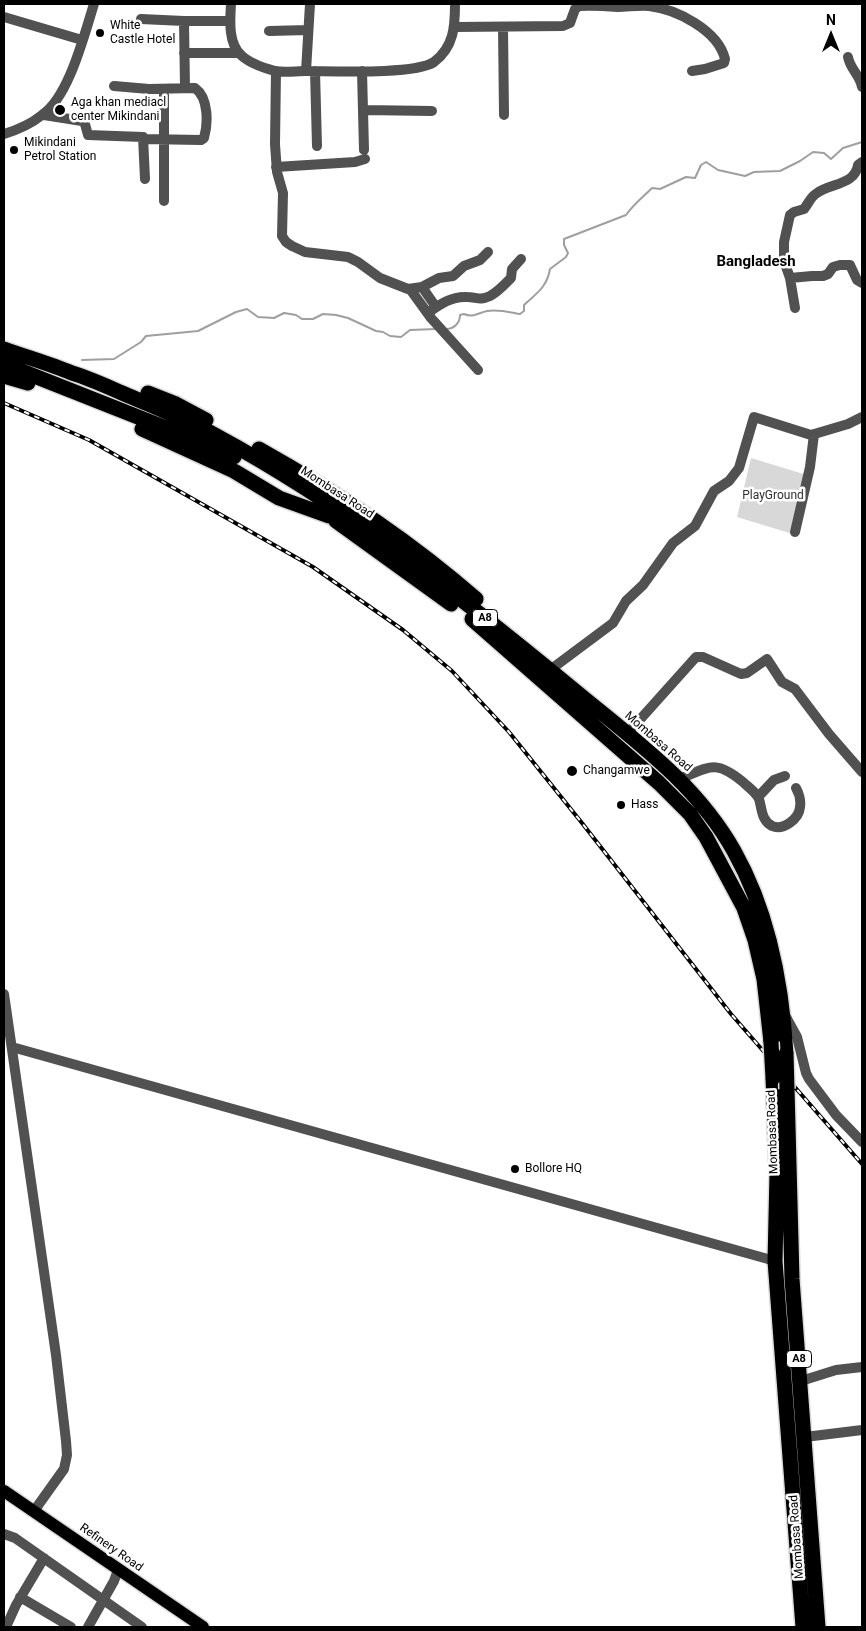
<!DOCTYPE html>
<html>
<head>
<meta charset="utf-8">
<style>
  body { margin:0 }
  #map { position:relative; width:866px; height:1631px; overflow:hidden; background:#fff; font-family:Roboto,sans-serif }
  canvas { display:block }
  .frame { position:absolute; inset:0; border:5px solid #000; pointer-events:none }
  .north { position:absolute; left:806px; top:10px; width:50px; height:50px; -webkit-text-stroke:4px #fff; paint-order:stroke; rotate:0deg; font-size:14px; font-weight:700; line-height:20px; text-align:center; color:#000 }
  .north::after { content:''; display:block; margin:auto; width:18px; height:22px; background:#000; clip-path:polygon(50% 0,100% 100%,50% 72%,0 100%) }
</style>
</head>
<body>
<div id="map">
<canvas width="866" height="1631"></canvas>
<div class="frame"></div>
<div class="north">N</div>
</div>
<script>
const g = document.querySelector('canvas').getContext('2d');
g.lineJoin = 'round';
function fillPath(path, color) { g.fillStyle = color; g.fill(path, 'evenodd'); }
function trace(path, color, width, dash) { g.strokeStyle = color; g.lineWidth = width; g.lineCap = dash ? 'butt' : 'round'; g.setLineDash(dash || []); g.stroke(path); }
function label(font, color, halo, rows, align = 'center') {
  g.font = font + ' Roboto,sans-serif'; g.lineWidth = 5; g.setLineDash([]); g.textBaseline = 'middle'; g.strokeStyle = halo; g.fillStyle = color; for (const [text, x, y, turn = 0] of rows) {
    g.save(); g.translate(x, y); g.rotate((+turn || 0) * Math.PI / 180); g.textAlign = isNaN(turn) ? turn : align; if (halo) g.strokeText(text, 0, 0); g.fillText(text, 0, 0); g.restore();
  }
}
const green = new Path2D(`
  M751,458l59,18 -14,59 -59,-18z`);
const stream = new Path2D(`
  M446,329c8,0 14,-6 14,-14l4,-1c9,4 14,-1 23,-3 11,-2 22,1 33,3l4,-3v-6c13,-12 23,-18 26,-36l16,-12 2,-4 -4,-8v-6l62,-24c7,-10 17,-18 26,-27l8,1 26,-12 9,1 6,-13 5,-3 12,8 27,6 9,-4 26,-1 20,-10 13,-9 11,1 7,6 12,-11 19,-6
  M82,360l32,-1 27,-17 5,-6 52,-5 38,-19 11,-3 11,8 16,1 10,-5 12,2 6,4h11l10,-5 13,1 12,3 28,13 7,1 7,4 11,1 9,-7 26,-1`);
const minor = new Path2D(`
  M231,4c-1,16 -3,39 10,51 8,8 23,13 34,16 9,2 21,0 31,0 25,0 109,4 128,-9 20,-15 21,-36 21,-58
  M4,17l78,23
  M141,19l43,2h46
  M184,21l1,67
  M455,27l108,-1 7,-3 5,-14 4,-3c13,-1 26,0 39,1 10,0 21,-2 31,-1 27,3 69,24 76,53l-1,4 -19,6 -13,2
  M503,27l1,88
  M269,31l39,-1
  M184,53h55
  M848,57c2,12 12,18 14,30
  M276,71l-1,73 2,28 6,21 -1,43 4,6 6,4 13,6 43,5 10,5 22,16 28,11 14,-2 17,-9 14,-2 11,-10 16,-6 8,-8
  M306,71l4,-67
  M315,71l2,75
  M362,71l2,79
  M114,86l35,3 46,-1c14,10 13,36 9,50l-3,2 -57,-1
  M164,89v112
  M363,110l69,1
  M44,115l38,6 3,3 3,11 55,2 2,42
  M4,134c13,-4 27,-10 38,-19 27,-18 42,-80 52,-111
  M276,167l79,-5 10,-3
  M790,278l22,-2h11l5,-2 5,-7 7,-2h10l7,15 5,3
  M422,287l14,20
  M410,289l21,29 47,52
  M795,308l-5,-30 -6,-17v-19l6,-27 4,-3 10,-3c5,-6 6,-12 13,-16 14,-10 38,-8 41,-28l4,-3
  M428,313c12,-9 24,-17 39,-16 10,0 12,4 23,-1 8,-4 15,-12 21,-18l1,-9 9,-10
  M795,532l15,-65 4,-33
  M550,670l63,-47 13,-22 17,-16 30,-42 22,-17 19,-35 15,-10 10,-13 15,-51 57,18 37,-11 14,-7
  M627,734l69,-77h7l38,17 6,-1 20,-14 15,23 13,7 34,45 33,38
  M679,779c31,-12 36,-20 64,3 5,5 13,10 16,17 3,9 2,21 13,27 11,5 27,-7 28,-19 1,-6 -1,-14 -4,-19
  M758,797l16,-17 11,-4
  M4,994l52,361 10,86 1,14 -3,14 -30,42
  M786,1017l11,20 9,36 3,6 27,36 26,27
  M12,1047l763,214
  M801,1381l35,-11 26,-3
  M805,1437l57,-7
  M4,1534l11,4 127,89
  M20,1597l51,30
  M6,1627l10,-22 28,-47
  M88,1627l26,-46 4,-11`);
const major = new Path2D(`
  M4,1491l199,136`);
const highway = new Path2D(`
  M4,349c22,8 46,15 68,24 20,6 38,15 57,23 29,12 59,24 86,39 130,70 246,162 359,255 59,49 122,93 160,161 35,62 48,133 52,203
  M4,364l220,87 10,6
  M4,376l24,7
  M148,393l28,11 30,16
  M142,429l92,42 45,27 50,18
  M259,449c77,43 151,92 217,150
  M336,521l115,83
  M472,619l187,164 31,31 16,23 38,71 11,32 9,39 7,63
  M773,1078l4,96 -2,87 28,366
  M787,1089l5,190 26,348`);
const rail = new Path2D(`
  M4,403l85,37 224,127 90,63 49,41 57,61 73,91 149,191 131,150`);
const highwayBridge = new Path2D(`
  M771,1042l2,36
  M786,1054l1,35`);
const markers = [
  [100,33,5,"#000"],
  [60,110,6,"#000"],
  [14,150,5,"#000"],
  [572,771,6,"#000"],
  [621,805,5,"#000"],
  [515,1169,5,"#000"]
];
const shields = [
  [485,618,25],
  [799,1359,25]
];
const shieldNames = [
  ["A8",485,618],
  ["A8",799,1359]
];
const poiNames = [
  ["White",110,26],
  ["Castle Hotel",110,40],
  ["Aga khan mediacl",71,103],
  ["center Mikindani",71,117],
  ["Mikindani",24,143],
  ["Petrol Station",24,157],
  ["Changamwe",583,771],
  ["Hass",631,805],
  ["Bollore HQ",525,1169]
];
const streetNames = [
  ["Mombasa Road",337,493,33],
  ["Mombasa Road",658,742,41],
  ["Mombasa Road",773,1132,-92],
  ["Mombasa Road",797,1537,-94],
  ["Refinery Road",111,1548,35]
];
const parkNames = [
  ["PlayGround",773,496]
];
const quarterNames = [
  ["Bangladesh",756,262]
];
fillPath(green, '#d8d8d8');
trace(stream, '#9f9f9f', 2);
trace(major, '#dbdbdb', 15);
trace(highway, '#dbdbdb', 18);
trace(minor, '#515151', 10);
trace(major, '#000', 12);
trace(highway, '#000', 15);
trace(rail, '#000', 4);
trace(rail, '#fff', 2, [5.5]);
trace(highwayBridge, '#dbdbdb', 18, []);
trace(highwayBridge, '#000', 15);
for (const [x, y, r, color] of markers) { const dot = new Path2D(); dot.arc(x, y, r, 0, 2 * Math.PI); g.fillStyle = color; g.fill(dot); trace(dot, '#fff', 2); }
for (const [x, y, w] of shields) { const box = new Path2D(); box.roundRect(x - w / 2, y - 8.5, w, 17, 4); g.fillStyle = '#fff'; g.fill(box); trace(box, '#000', 1); }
label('bold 11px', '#000', null, shieldNames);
label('12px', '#000', '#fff', poiNames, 'left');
label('12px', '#000', '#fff', streetNames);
label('12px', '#2f2f2f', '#fff', parkNames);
label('bold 15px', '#000', '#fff', quarterNames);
</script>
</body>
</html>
